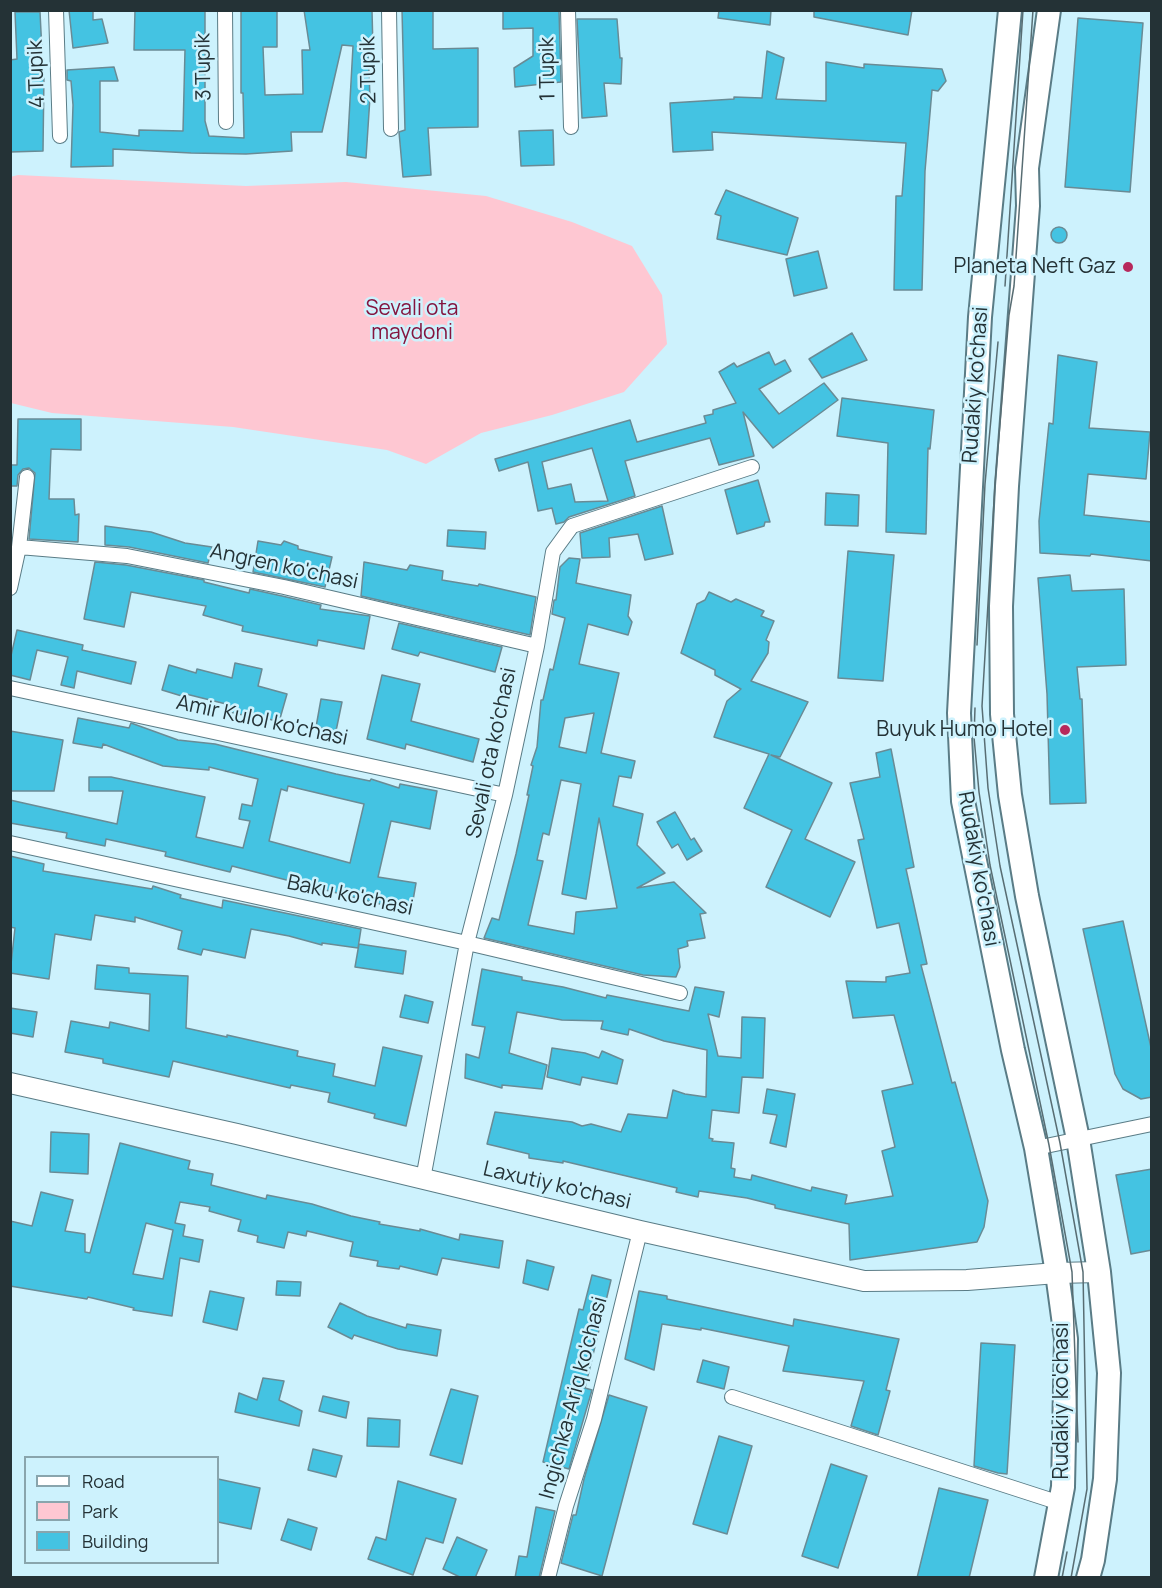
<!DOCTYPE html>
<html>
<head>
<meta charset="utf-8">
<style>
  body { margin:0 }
  #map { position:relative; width:1162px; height:1588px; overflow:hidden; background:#cdf2fd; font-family:Manrope,sans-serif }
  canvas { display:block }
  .frame { position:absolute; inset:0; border:12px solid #243236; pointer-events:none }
  .legend { position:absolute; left:24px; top:1456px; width:195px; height:108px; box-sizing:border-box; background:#cdf2fd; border:2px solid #89a5ad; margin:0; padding:8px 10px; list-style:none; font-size:18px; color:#243236 }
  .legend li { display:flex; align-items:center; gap:12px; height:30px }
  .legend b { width:30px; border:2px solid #89a5ad }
</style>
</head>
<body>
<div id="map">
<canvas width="1162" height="1588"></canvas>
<div class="frame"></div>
<ul class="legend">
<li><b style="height:8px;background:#fff"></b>Road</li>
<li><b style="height:16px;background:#fec7d2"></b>Park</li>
<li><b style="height:16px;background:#44c3e2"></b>Building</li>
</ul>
</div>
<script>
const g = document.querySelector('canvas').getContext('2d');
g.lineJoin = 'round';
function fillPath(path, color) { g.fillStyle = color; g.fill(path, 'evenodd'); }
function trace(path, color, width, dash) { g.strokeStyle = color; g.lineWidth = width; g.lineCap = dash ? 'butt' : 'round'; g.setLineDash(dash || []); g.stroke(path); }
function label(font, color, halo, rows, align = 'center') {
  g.font = font + ' Manrope,sans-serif'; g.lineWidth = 5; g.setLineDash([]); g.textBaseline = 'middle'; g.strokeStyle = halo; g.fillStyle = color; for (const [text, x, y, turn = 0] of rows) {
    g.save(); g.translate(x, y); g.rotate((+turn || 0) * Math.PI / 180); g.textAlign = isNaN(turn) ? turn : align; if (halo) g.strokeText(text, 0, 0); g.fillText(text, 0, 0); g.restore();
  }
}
const green = new Path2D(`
  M18,175l228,11 100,-4 140,14 86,26 60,24 30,49 5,49 -43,48 -72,23 -71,18 -55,31 -39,-14 -154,-23 -181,-14 -41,-10 -1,-226z`);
const building = new Path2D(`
  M69,10h24v10l9,-1 6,24 -35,5z
  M135,10h70v111l4,15 35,2 -1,-45h-2v-83h36v37h-14l2,48 38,-1 -1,-44h8l-6,-40h68l1,40h-5l2,47 -4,61 -19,-3 6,-109 -11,-1 -20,87h-31l1,19 -46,3 -55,-1 -78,-4v17l-42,1 2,-62 -2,-24 -4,-1v-10l47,-3 4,14h-18v51l39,4v-6l44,1 2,-81h-51z
  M402,10h31v39l45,-1v79l-50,1 3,47 -28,2 -4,-45 6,-2z
  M503,10h56l2,72 -46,5 -1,-19 19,-12v-28l-30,1z
  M719,10h52l-1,15 -52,-7z
  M814,10h98l-4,25 -94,-18z
  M15,12h25l2,40 -12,1 2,20 12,-1 -1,79 -33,1v-92l7,-1z
  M1078,18l65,5 -13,169 -65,-5z
  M577,19h40l3,39h2l-1,26 -17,-1 3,33 -25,2z
  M767,51l17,7 -8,41 50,2v-39l38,6v-4l78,5 4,12 -8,10 -6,-1 -7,81 -3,119h-28l2,-94h6l4,-53 -194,-11 1,18 -40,2 -3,-49 64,-4v-2l28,1z
  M553,130l1,35 -33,1 -2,-35z
  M726,190l72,28 -11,37 -70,-16 4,-23 -6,-2z
  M1051 235a8 8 0 1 1 16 0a8 8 0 1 1-16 0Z
  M818,251l9,37 -33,8 -8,-37z
  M852,333l15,27 -45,18 -13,-19z
  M769,352l6,13 10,-5 6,11 -32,18 20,25 45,-31 14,17 -65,48 -30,-36 11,44 -35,9 -9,-27 -85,23 10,35 -66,21 -5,5 -8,2 -4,-16 -14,3 -10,-49 -29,9 -4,-12 135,-39 7,22 69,-19 -2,-7 9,-2v-4l23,-7 -17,-31 15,-9 3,4zM592,448l16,53 -33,1 -4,-18 -23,5 -6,-27z
  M1058,355l39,7 -8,66 61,4 -4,47 -58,-5 -4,41 68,7v39l-61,-7 -1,2 -50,-3 -1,-32 10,-98 4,1z
  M842,398l92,12 -4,39 -2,-1 -2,86 -40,-2 2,-89 -51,-7z
  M18,419h63v31l-30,-1 -2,50h25l1,16 4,-1 -1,28 -49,-3 6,-66 -6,-5 -6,1 -5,6 -1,11h-7v-21h7z
  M758,480l12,42h-5l-1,4 -27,8 -12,-44z
  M826,493l33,2 -1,31 -33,-1z
  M662,506l11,48 -28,6 -7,-26 -29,4 1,19 -28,1 -2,-25z
  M105,526l46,6 34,11 27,4 -4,16 -79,-16 -24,-2z
  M448,530l38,2 -1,17 -38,-3z
  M258,541l23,4 3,-4 14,5v3l34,8 -7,30 -72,-15z
  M848,551l46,4 -11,126 -45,-3z
  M569,558l11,1 -4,24 55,12 -3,21 4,6 -4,13 -40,-11 -9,40 40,9 -18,80 34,8 -4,17 -12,-2 -6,30 30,8 -6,31 28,28 -28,15 37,-6 32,31 -6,1 5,24 -18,3 1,5 -10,3 2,18 -4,10 -33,-2 -159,-37 8,-20 7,2 17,-66 13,-59h-2l6,-29 -2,-1 6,-18 4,-47h2l7,-31 3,1 12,-52 -13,-4 2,-14h2l4,-33zM594,713l-8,40 -27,-6 6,-29zM561,780l20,4 -19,110 24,5 13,-81 18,90 -41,4 -2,22 -46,-9 15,-64 -6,-1 6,-27 6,2z
  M95,562l31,3 78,15v2l45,11 1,-4 32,7 39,9 -1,4 50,7 -6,33 -46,-9 -1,6 -75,-15 1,-5 -40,-11 3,-9 -75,-14 -7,35 -40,-8z
  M364,562l43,8 3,-5 33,6 -1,9 36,6 1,-2 57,13 -6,38 -169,-39z
  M1070,575l2,16 52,-2 2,76 -49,2 3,32h2l4,104 -36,1 -3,-110 -9,-116z
  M709,592l22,10 5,-3 28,12 -3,5 13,5 -8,19 3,2 -1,11 -17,28 57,21 -28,55 -9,-2 61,28 -27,56 50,23 -25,55 -64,-30 26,-57 -48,-22 25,-54 -55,-17 13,-36 14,-12 -26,-14v-5l-34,-17 16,-49 8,-4z
  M399,623l103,24 -7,25 -75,-20 -2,4 -26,-7z
  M17,630l66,15 -1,5 54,12 -5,22 -54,-13 -3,17 -13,-3 7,-28 -31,-7 -7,30 -20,-5v-15z
  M235,663l27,6 -4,17 29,8 -8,28 -27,-8v3l-27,-6 1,-7 -40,-10 -1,3 -23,-7 7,-25 27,8 1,-4 35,9z
  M382,675l38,9 -9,37 68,18 -6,23 -67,-18 -1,5 -38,-10z
  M321,699l21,3 -6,29 -20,-4z
  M78,718l51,10 2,-5 47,17 37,4 121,30 34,7 1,-2 28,9 1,-4 37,7 -7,38 -39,-8 -13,56 38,6 -5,29 -179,-46 -2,6 -65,-16 1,-4 -60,-13 -1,7 -39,-8 1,-5 -57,-10v-23l107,24 6,-33h-34v-14h22l94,20 -9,40 47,11 7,-27 -11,-2 3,-15 10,2 6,-27 -49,-12v3l-46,-4 -60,-22 -1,4 -29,-5zM288,786l76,18 -14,59 -81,-22 12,-52 6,2z
  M10,731l53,9 -9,51h-44z
  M891,749l23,118 -8,2 21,95 -6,1 31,118 3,-1 33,119 -4,26 -7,15 -127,18 -1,-36 -74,-16v-3l-28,-7 -48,-7 -1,6 -22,-5 1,-4 -114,-27v2l-34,-5v-4l-42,-10 8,-32 77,10 10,4 9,-2 30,8 7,-18 39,4 6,-28 12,4 21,3 1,-47 -43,-9 -35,-12 -1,6 -27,-6 2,-8 -41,-1 -45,-8 -8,41 38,12 -5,24 -40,-4v3l-37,-10 1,-24 13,4 6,-31 -13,-2 10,-56 40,8v3l41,7 43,11 1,-3 82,16 6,-24 29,5 -5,25 -11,-3 10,42 23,2 1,-41 23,1 -2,60 -21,-1 -3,36 -27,-3 -3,28 4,1 -1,2 22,2 -3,25 4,1 -1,8 17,3 1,-5 59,16 1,-4 35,8 -2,9 48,-8 -11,-45 13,-4 -13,-56 31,-7 -19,-69 -41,3 -7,-37 40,1v-5l24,-4 -11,-50 -22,5 -19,-88 6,-1 -14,-56 30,-6 -4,-24z
  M675,812l16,28 3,-2 8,13 -15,9 -9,-16 -6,4 -15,-26z
  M10,856l34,8 -1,7 109,18 1,-3 28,9 -1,3 42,10 1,-8 138,29 -3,19 -36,-5v2l-33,-9 -38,-7 -6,29 -42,-9 -2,6 -23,-6 4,-18 -47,-14v5l-40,-7 -4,25 -36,-6 -6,45 -39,-6 5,-45 -5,-1z
  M1123,921l29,131v45l-11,2 -18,-10 -8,-15 -32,-145z
  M359,944l47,7 -3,23 -48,-7z
  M97,965l32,3v5l59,3 -2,52 41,9v-2l71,16 -1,5 38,8 -2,12 42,10 8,-39 39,9 -16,70 -32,-8 1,-4 -47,-12 2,-9 -39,-8 -1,3 -117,-27 -4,16 -66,-14v-4l-38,-7 6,-31 38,7 1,-6 39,9 1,-37 -55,-5z
  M405,995l28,7 -5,21 -28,-6z
  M10,1008l27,4 -4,25 -23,-4z
  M552,1048l33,5 14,5 3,-7 21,9 -6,24 -35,-7 -2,8 -33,-8z
  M767,1089l28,5 -9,53 -16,-4 7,-28 -14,-2z
  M51,1132l38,2 -1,40 -38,-2z
  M120,1143l70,18 -2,8 25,5 -2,11 55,14 1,-4 45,9 39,12 29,6 -1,2 41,7v-2l39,11 1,-6 43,7 -4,27 -57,-10 -5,17 -37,-9 -1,3 -22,-3 1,-5 -28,-5 3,-14 -46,-11 -1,5 -18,-4 -4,16 -27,-6 1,-6 -20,-5 3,-11 -32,-9 1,-4 -30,-5 -5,21 10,2 -2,11 20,4 -4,22 -19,-4 -8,58 -39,-6 1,-2 -46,-11 -1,2 -77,-13v-65l22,5 9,-34 32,8 -8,31 20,3v18l5,1zM146,1223l27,7 -10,49 -30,-5z
  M1152,1169v81l-21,4 -15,-79z
  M527,1260l27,7 -6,23 -25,-7z
  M592,1275l19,5 -26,108 7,2 -23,79 -26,-7 36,-153 4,1z
  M277,1281l24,1 -1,14 -24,-1z
  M210,1291l34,7 -7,32 -34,-8z
  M639,1291l28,5v3l126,27 1,-7 105,20 -13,51 4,1 -12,44 -27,-9 13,-45 -81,-10 6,-25 -88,-18v2l-39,-6 -8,46 -29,-11z
  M340,1303l27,13 39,12 1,-4 34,6 -4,26 -39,-7 -44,-14 -2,4 -24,-12z
  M981,1343l34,2 -8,129 -9,-1 -24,-7z
  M703,1360l26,7 -5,22 -27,-7z
  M263,1378l21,3 -5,19 23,11 -3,15 -64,-14 4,-19 18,7z
  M451,1389l27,7 -16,68 -32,-9z
  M609,1395l38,12 -45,169 -41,-13 12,-48h3l8,-36z
  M323,1396l26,6 -3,16 -27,-7z
  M368,1418l32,2 -1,27 -32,-1z
  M719,1436l33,10 -25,88 -34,-10z
  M313,1449l29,7 -6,21 -28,-7z
  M831,1464l36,12 -29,92 -36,-12z
  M218,1479l42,9 -9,41 -33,-7z
  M398,1481l58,18 -13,44 -17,-5 -13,37 -45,-16 8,-22 10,3z
  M939,1488l49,12 -19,78h-52z
  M536,1507l19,4 -16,67h-24l4,-22 8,1z
  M288,1519l29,9 -6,22 -30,-10z
  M457,1537l30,13 -12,28h-13l-19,-9z`);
const street = new Path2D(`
  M56,10l4,126
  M225,10l1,112
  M389,10l2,119
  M568,10l3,117
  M19,547l108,9 157,31 253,59
  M10,588l9,-41 8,-70
  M10,688l495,107
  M10,843l457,100 213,50
  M1036,1148l116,-24
  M423,1179l44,-236 38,-148 32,-149 16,-94 19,-26 180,-59
  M732,1397l328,106
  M548,1578l18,-72 28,-87 46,-188`);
const secondary = new Path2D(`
  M10,1083l227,51 403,97 224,50 103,-1 90,-7 42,-1`);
const primary = new Path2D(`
  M1010,10l-30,307 -21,396 4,88 50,249 23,98 21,125 9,66 -3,148 -17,91
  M1049,10l-22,158 1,38 -21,280 -6,120 1,108 8,81 17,101 51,243 21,133 10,101 -4,106 -12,81 -5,18`);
const tram = new Path2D(`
  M1033,10l-19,276 -5,29 -14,169 -13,222 6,82 12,78 60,277 23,129 4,217 -16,89
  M1005,286l18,-276
  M977,645l8,-161 13,-142
  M975,708l-1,29 5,55 11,73 59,280 23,127 6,170
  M1062,1578l5,-26`);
const markers = [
  [1128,267,6,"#b7295c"],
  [1065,730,6,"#b7295c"]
];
const streetNames = [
  ["3 Tupik",204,67,-91],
  ["1 Tupik",548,69,-91],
  ["2 Tupik",369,70,-91],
  ["4 Tupik",37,74,-92],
  ["Rudakiy ko'chasi",976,385,-86],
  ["Angren ko'chasi",284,567,12],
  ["Amir Kulol ko'chasi",262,721,12],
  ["Sevali ota ko'chasi",492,753,-78],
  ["Rudakiy ko'chasi",978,869,80],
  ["Baku ko'chasi",350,896,12],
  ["Laxutiy ko'chasi",557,1186,13],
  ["Ingichka-Ariq ko'chasi",574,1398,-75],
  ["Rudakiy ko'chasi",1062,1401,-90]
];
const poiNames = [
  ["Planeta Neft Gaz",1116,267],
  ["Buyuk Humo Hotel",1053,730]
];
const parkNames = [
  ["Sevali ota",412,309],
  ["maydoni",412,333]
];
fillPath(green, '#fec7d2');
fillPath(building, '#44c3e2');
trace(building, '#698b95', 1.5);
trace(street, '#5a7c86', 16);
trace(secondary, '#5a7c86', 22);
trace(primary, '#5a7c86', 26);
trace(street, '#fff', 14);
trace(secondary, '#fff', 20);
trace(primary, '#fff', 22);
trace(tram, '#586d73', 1.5);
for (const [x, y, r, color] of markers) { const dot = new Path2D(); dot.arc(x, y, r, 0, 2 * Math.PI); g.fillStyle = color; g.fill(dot); trace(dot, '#cdf2fd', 2); }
label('21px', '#243236', '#cdf2fd', streetNames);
label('21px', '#243236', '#cdf2fd', poiNames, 'right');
label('21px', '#84153f', '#cdf2fd', parkNames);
</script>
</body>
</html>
